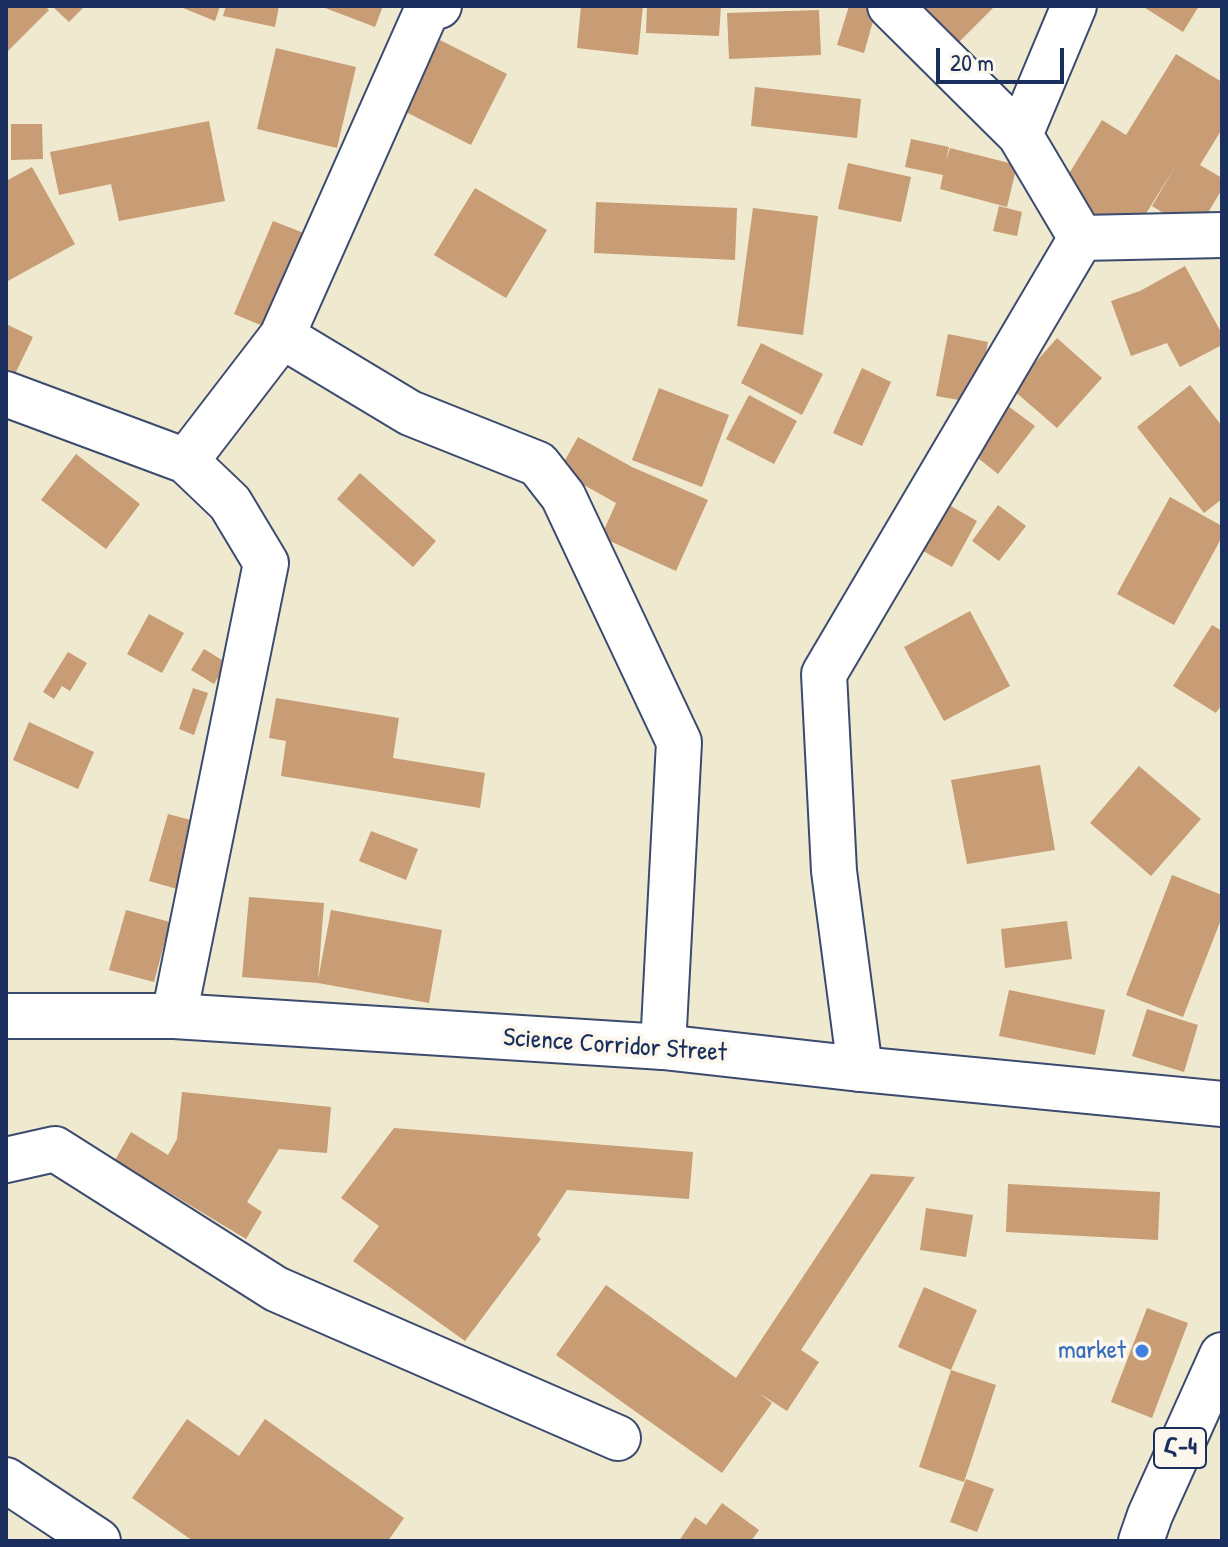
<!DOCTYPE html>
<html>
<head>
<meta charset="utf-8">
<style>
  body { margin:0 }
  #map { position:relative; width:1228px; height:1547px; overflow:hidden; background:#efe9cf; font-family:"Patrick Hand",sans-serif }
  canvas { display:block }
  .frame { position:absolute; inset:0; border:8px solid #1b2f5e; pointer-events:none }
  .scale { position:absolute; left:936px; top:48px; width:128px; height:36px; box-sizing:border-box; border:4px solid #1b2f5e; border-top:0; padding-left:10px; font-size:24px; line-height:28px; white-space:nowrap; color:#1b2f5e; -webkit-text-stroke:6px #fbf7ec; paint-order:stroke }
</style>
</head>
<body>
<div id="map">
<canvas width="1228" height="1547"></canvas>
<div class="frame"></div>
<div class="scale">20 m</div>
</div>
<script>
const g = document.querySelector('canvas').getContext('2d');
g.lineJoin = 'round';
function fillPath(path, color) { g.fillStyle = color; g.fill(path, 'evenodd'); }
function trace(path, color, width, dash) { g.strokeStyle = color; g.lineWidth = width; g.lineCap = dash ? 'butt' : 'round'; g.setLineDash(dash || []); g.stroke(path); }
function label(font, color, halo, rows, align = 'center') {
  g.font = font + ' "Patrick Hand","Noto Sans Armenian",sans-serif'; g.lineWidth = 8; g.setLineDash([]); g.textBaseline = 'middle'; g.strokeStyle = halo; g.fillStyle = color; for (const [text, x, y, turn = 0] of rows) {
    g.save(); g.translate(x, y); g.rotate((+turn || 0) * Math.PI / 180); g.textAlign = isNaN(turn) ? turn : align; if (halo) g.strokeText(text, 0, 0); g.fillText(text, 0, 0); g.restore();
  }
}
const building = new Path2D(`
  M6,6h39l4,4 -43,43z
  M52,6h33l-16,16z
  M178,6h42l-5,15z
  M226,6h53l-4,21 -52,-11z
  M320,6h63l-8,21z
  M581,6h62l-5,49 -61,-7z
  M647,6h74l-2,30 -73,-3z
  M849,6l28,1 -13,46 -27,-8z
  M919,6h76l-38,38z
  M1142,6h57l-16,26z
  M819,10l2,45 -92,4 -2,-46z
  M440,40l67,34 -36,71 -67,-34z
  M276,48l80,19 -19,81 -80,-19z
  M1176,54l46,28v47l-22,36 22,13v11l-26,44 -44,-27 23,-39 -45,72 -73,-46 45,-73 24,15z
  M755,87l106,12 -4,39 -106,-12z
  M209,121l16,80 -106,20 -8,-37 -52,11 -9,-43z
  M11,124h31l1,35 -32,1z
  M911,139l38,8 -3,14 4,-13 67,17 -10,42 -67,-18 3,-14 -38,-8z
  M848,163l63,14 -10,45 -63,-13z
  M32,167l43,77 -69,38v-101z
  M475,188l72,42 -41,68 -72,-43z
  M596,202l141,6 -2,52 -141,-7z
  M999,206l23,6 -5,24 -24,-5z
  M753,208l65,8 -15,119 -66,-9z
  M273,221l41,16 -39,94 -41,-17z
  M1185,266l37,68v11l-42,22 -13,-24 -36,13 -20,-55 29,-10z
  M6,324l27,13 -20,41 -7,-3z
  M948,334l40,8 -12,61 -40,-7z
  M1057,338l45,40 -45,50 -45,-39z
  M761,343l62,31 -21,41 -61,-32z
  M862,368l29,14 -29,64 -29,-13z
  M1190,385l32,41v73l-18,14 -67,-86z
  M659,388l70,27 -27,72 -70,-27z
  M749,395l48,26 -23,43 -48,-25z
  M1008,406l27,20 -37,48 -25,-20z
  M578,437l54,30 76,33 -32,71 -75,-34 15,-34 -57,-32z
  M76,454l64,50 -34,45 -65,-49z
  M360,473l76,68 -23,26 -76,-68z
  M1170,497l52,29v11l-48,88 -57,-31z
  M942,501l35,20 -25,46 -36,-20z
  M998,505l28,21 -27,35 -27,-20z
  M970,611l40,75 -66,35 -40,-74z
  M149,614l35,19 -22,40 -35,-19z
  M1212,625l10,6v73l-6,9 -43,-27z
  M204,649l23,14 -13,21 -23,-14z
  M68,652l19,11 -17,28 -8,-5 -8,13 -11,-7z
  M193,688l15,5 -14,42 -15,-6z
  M276,698l123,20 -6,40 92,15 -5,35 -199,-32 5,-35 -17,-3z
  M29,722l65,30 -16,37 -65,-29z
  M1040,765l15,85 -88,14 -16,-84z
  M1139,766l62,53 -50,57 -61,-53z
  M168,814l34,9 -18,68 -35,-10z
  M371,831l47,18 -12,31 -47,-19z
  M1172,875l50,20v22l-39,100 -57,-22z
  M249,897l75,6 -6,77 13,-70 111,20 -13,73 -111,-20 -76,-6z
  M126,910l44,12 -16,60 -45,-12z
  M1067,921l5,38 -67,9 -4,-39z
  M1009,990l96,20 -10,45 -96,-19z
  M1147,1009l51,16 -14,47 -52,-16z
  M182,1092l149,15 -4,46 -48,-4 -32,53 15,10 -16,27 -131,-79 16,-28 37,23 9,-16z
  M394,1128l299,24 -4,47 -122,-9 -30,45 4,4 -76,102 -112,-80 26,-35 -38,-28z
  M871,1174l44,3 -114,173 18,12 -32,49 -28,-18 13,10 -50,70 -166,-118 50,-70 130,93z
  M1008,1184l152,8 -2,48 -152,-8z
  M926,1208l47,7 -7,42 -46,-7z
  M924,1287l53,23 -26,60 -53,-23z
  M1147,1308l41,15 -36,95 -41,-16z
  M951,1370l45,15 -32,97 -45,-15z
  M187,1419l52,37 26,-37 139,99 -16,23h-195l-61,-43z
  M966,1479l28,10 -17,43 -27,-10z
  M722,1503l37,27 -8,11h-72l16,-24 11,8z`);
const minor = new Path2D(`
  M1020,135l54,-129
  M1081,238l141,-3
  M282,336l128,77 128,51 25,32 116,246 -16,305
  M6,394l180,67 44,42 36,60 -92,453
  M186,461l96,-125 145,-326 12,-4
  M860,1069l-26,-198 -10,-197 257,-436 -61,-103 -130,-129
  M6,1160l49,-11 221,140 342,149
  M6,1480l92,61`);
const major = new Path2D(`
  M6,1016h168l489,31 197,22 362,35
  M1141,1541l9,-26 72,-160`);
const markers = [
  [1142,1351,8,"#3f7fe0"]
];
const shields = [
  [1180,1448,52]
];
const shieldNames = [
  ["Հ-4",1180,1448]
];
const streetNames = [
  ["Science Corridor Street",615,1046,4]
];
const shopNames = [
  ["market",1126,1351]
];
fillPath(building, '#c89c74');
trace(minor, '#3b4b6f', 48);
trace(major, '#3b4b6f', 48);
trace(minor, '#fff', 44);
trace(major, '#fff', 44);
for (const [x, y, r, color] of markers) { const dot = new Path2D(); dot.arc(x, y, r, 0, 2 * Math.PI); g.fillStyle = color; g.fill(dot); trace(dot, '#fbf7ec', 3); }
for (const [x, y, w] of shields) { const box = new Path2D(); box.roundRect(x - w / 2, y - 20, w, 40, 6); g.fillStyle = '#fbf7ec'; g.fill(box); trace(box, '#1b2f5e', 2); }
label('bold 24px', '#1b2f5e', null, shieldNames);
label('26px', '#1b2f5e', '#fbf7ec', streetNames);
label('26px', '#366cbe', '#fbf7ec', shopNames, 'right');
</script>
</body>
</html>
